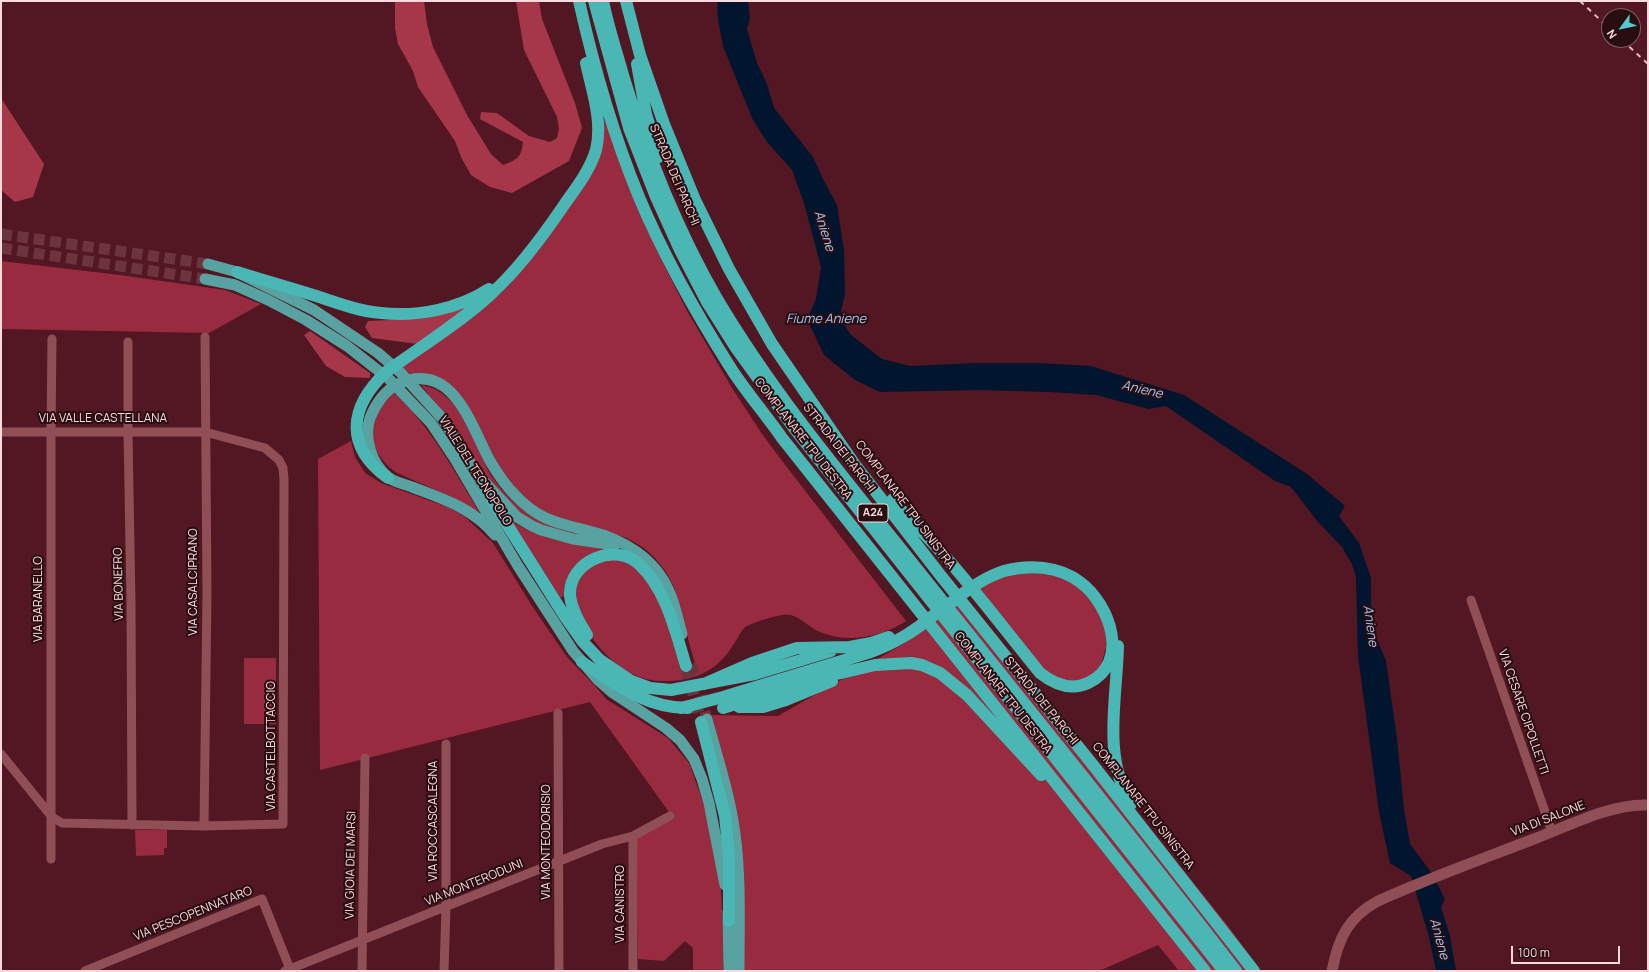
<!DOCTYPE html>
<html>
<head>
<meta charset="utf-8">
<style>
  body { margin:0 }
  #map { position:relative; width:1649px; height:972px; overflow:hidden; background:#521722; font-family:Manrope,sans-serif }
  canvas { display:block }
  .frame { position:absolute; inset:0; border:2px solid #fbdbdd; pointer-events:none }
  .north { position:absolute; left:1601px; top:8px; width:40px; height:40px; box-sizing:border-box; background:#280d11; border:1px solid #7c5f63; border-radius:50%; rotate:237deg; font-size:11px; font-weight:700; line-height:16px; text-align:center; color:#fbdbdd }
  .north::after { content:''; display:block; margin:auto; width:14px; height:18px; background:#53cdcb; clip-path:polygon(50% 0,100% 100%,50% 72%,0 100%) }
  .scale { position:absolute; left:1511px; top:946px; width:109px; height:18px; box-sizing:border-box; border:2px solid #fbdbdd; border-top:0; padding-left:5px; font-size:12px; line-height:14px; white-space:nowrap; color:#fbdbdd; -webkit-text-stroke:3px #280d11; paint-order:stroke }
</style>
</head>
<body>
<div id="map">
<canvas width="1649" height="972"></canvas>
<div class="frame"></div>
<div class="north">N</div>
<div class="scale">100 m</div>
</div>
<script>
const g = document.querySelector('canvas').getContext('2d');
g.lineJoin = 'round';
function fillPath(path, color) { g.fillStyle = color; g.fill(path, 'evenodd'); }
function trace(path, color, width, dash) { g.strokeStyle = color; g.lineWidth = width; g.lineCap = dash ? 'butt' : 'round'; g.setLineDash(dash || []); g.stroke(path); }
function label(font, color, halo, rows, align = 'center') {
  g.font = font + ' Manrope,sans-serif'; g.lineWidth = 4; g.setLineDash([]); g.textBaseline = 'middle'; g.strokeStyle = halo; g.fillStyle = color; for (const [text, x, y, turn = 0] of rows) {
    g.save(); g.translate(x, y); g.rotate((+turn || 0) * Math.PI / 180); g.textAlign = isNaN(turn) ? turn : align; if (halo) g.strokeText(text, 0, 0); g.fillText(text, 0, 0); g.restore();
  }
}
const green = new Path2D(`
  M604,118l42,109 15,32 26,52 45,77 30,46 24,32 120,155c-26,17 -63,24 -92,8 -10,-6 -19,-17 -32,-14 -10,2 -25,6 -35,11 -7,4 -9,13 -14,19 -15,25 -36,35 -65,36 -12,1 -25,-2 -36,-7 -27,-13 -61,-55 -56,-87 1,-4 4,-7 6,-11 1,-2 2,-5 4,-7 5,-5 16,-8 22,-11l25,6 26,33 21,70 15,-3 -21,-77 -8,-15 -11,-14 -11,-10 -17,-10 -77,-23 -18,-10 -31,-32 -33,-64 -35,-33 -9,-3 -13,2 -10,-10 99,-71 11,-11 72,-95 19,-48z
  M1,261l119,14 105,15 36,14 -52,29 -208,-4z
  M421,385c41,6 52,59 70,90 7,11 16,21 26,30 17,17 43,23 65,31l-38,-10 -23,-10 -34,-36 -46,-70z
  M393,392c37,33 61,79 87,121l-28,-16 -55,-24c-21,-14 -32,-38 -20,-62 3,-7 11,-13 16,-19z
  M351,441l4,16 10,16 16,10 69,25 15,9 28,26 41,66 33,48 30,31 9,11 62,39 21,25 23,64 8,46 4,70 -1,28h-30v-23l-8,-7 -21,20 -26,-2 -1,-122 37,-18 -84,-117 -270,68 -2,-311z
  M511,520c27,21 66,23 99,29 -22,12 -46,16 -46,47l-3,2 -1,-1z
  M1020,571l31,2 25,11 22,25 9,25 -1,13 -5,18 -10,11 -21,7 -23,-9 -67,-85 19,-11z
  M966,598l262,328 33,45h-82l-21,-26 -59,26h-357l-7,-159 -23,-97 66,1 127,-73z
  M244,658h32v66h-32z
  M135,830h32v18h-3v7l-28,1z`);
const forest = new Path2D(`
  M395,1h29l3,23 6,23 34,68 24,39 12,11c15,-6 18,-7 20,-23l-43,-23 1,-7 16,1 32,23 21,6 7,-4 2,-9 -2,-12 -33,-67 -8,-49h23l3,18 33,84 7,25 -13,33 -57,32 -22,-6 -19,-12 -10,-18 -6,-16 -37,-54 -5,-16 -15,-27 -3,-16z
  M1,98l43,66 -11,33 -18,5 -14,-12z
  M479,301l-62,43 -45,-6 -7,-11 3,-6 43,-2z
  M310,331l60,42v5l-25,-1 -19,-11 -22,-31z`);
const water = new Path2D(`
  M717,1h31l2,17 -3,11 10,34 10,21 7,24 39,49 10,22 14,26 7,46 1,43 -4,17 4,15 6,9 31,24 28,7 65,-3h62l54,3 93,29 123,79 38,32 -6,10 20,27 12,35v26l2,25 13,32 11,78 7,70 6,35 21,28 14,27 -4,8 9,29 6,35h-20l-7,-34 -18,-61 -21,-13 -11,-51 -21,-156 -2,-79 -4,-13 -10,-17 -24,-25 -27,-35 -16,-6 -109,-75 -17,3 -53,-14 -47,-3 -68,-2 -101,2 -25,-12 -31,-25 -17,-36 9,-20 5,-32 -17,-64 -12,-33 -25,-28 -15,-24 -29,-72 -5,-27z`);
const trunkTunnel = new Path2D(`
  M1,234l207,30
  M1,248l204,31
  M691,664l16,55`);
const motorwayTunnel = new Path2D(`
  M686,666l15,56`);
const minor = new Path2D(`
  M128,342v90l3,170 1,223
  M1,432h204l60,16 14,12 4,8 1,11 -1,345 -79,2 -142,-3 -10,-6 -51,-63
  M1471,600l81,232
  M558,713l1,258
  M204,826l3,-233 -2,-256
  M633,836v135
  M51,859v-428l1,-92
  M85,971l177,-72 28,70
  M285,971l317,-127 31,-8 37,-20
  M362,971l3,-213
  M444,971l2,-63v-164`);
const tertiary = new Path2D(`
  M1332,971c6,-32 16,-54 46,-70 51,-23 104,-42 156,-62 34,-13 78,-36 114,-34`);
const trunk = new Path2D(`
  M208,264l29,8 77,38 64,43 22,19 41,45 37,58 39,42 15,9 9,4 32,9 42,6
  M205,279l30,6 33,15 38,20 41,26 42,33 42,44 24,36 63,107 55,85 24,28 16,14 53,35 14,12 14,19 8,20 7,24 16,82
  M495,535c-22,-27 -52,-36 -83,-48 -7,-3 -19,-5 -24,-10 -16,-13 -25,-39 -18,-59 5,-13 15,-28 28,-34 55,-25 73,42 92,77 7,12 15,24 25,34 23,25 43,28 74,36 34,8 66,27 80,60 6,13 9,29 13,43
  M707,719c10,38 23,76 28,115 6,45 4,92 4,137
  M728,912l1,59`);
const motorway = new Path2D(`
  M579,1c15,67 34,133 60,196 25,60 58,118 93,173 15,23 34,45 50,68l423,533
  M594,1l35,127 27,69 24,53 27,52 29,46 58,80 430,543
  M603,1c5,25 13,49 20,74 23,76 53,152 93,222 61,104 142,197 217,292 101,127 204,253 303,382
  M626,1l14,54 24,69 31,76 34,69 43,75 83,121 86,111 152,189 161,206
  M637,64l9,50 13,43
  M237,272c25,8 51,15 76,23 22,7 44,16 68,18 37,4 77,-4 108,-24
  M478,475l18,32 68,108 19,27 17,18 31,21 19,7 21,2 84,-16 76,-23
  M388,478c-44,-32 -39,-71 -2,-106 34,-25 75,-50 105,-78 28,-25 52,-58 73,-89 12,-17 26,-35 32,-55 7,-29 -4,-59 -10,-87
  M892,500c19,22 40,40 58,62 31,36 60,74 90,111 14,11 31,18 48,10 43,-20 22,-79 -8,-101 -21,-16 -51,-18 -76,-11 -19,6 -36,18 -52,31
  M587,635c-7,-12 -15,-24 -17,-39 -2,-35 46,-55 70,-31 27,26 35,66 46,101
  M1118,646c-1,53 -16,109 13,158
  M582,662c33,22 64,46 106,46
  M704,684l48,-21 45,-15 53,-1 21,-4 18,-6
  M739,707h24l23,-7 46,-19
  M681,708l42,-11 148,-45c26,-10 42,-20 63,-37
  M723,708l88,-28 64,-15 36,-2 11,2 18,8 27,22 74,80
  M701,722l24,94 4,40v65`);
const rail = new Path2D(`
  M1580,1l29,27
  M1622,40l26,24`);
const shields = [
  [873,513,30]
];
const shieldNames = [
  ["A24",873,513]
];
const streetNames = [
  ["STRADA DEI PARCHI",674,175,67],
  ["VIA VALLE CASTELLANA",103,419],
  ["COMPLANARE TPU DESTRA",803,439,52],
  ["STRADA DEI PARCHI",839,448,52],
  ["VIALE DEL TECNOPOLO",475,471,58],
  ["COMPLANARE TPU SINISTRA",905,505,53],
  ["VIA CASALCIPRANO",194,582,-90],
  ["VIA BONEFRO",119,584,-91],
  ["VIA BARANELLO",39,599,-90],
  ["COMPLANARE TPU DESTRA",1003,693,52],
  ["STRADA DEI PARCHI",1041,701,51],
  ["VIA CESARE CIPOLLETTI",1523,712,71],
  ["VIA CASTELBOTTACCIO",272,746,-90],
  ["COMPLANARE TPU SINISTRA",1143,806,52],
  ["VIA DI SALONE",1548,819,-21],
  ["VIA ROCCASCALEGNA",434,821,-90],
  ["VIA MONTEODORISIO",547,842,-90],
  ["VIA GIOIA DEI MARSI",351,865,-89],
  ["VIA MONTERODUNI",474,883,-22],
  ["VIA CANISTRO",621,904,-90],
  ["VIA PESCOPENNATARO",193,914,-22]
];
const waterNames = [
  ["Aniene",824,231,73],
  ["Fiume Aniene",826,319],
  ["Aniene",1142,390,13],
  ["Aniene",1370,626,82],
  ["Aniene",1439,939,75]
];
fillPath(green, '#982b40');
fillPath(forest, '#a6364a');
fillPath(water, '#01152f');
trace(trunkTunnel, '#6b343e', 11, [11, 5.5]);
trace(motorwayTunnel, '#6b343e', 12, [12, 6]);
trace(minor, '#904f57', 9);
trace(tertiary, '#904f57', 11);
trace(trunk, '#58a2a2', 11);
trace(motorway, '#4ab7b5', 12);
trace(rail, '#e1bdc0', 2, [5, 5]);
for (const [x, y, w] of shields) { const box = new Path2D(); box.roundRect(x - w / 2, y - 9, w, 18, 3); g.fillStyle = '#280d11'; g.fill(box); trace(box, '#fbdbdd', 1); }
label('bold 11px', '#fbdbdd', null, shieldNames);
label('12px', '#fbdbdd', '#280d11', streetNames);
label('italic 13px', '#a3c5f0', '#280d11', waterNames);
</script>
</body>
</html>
